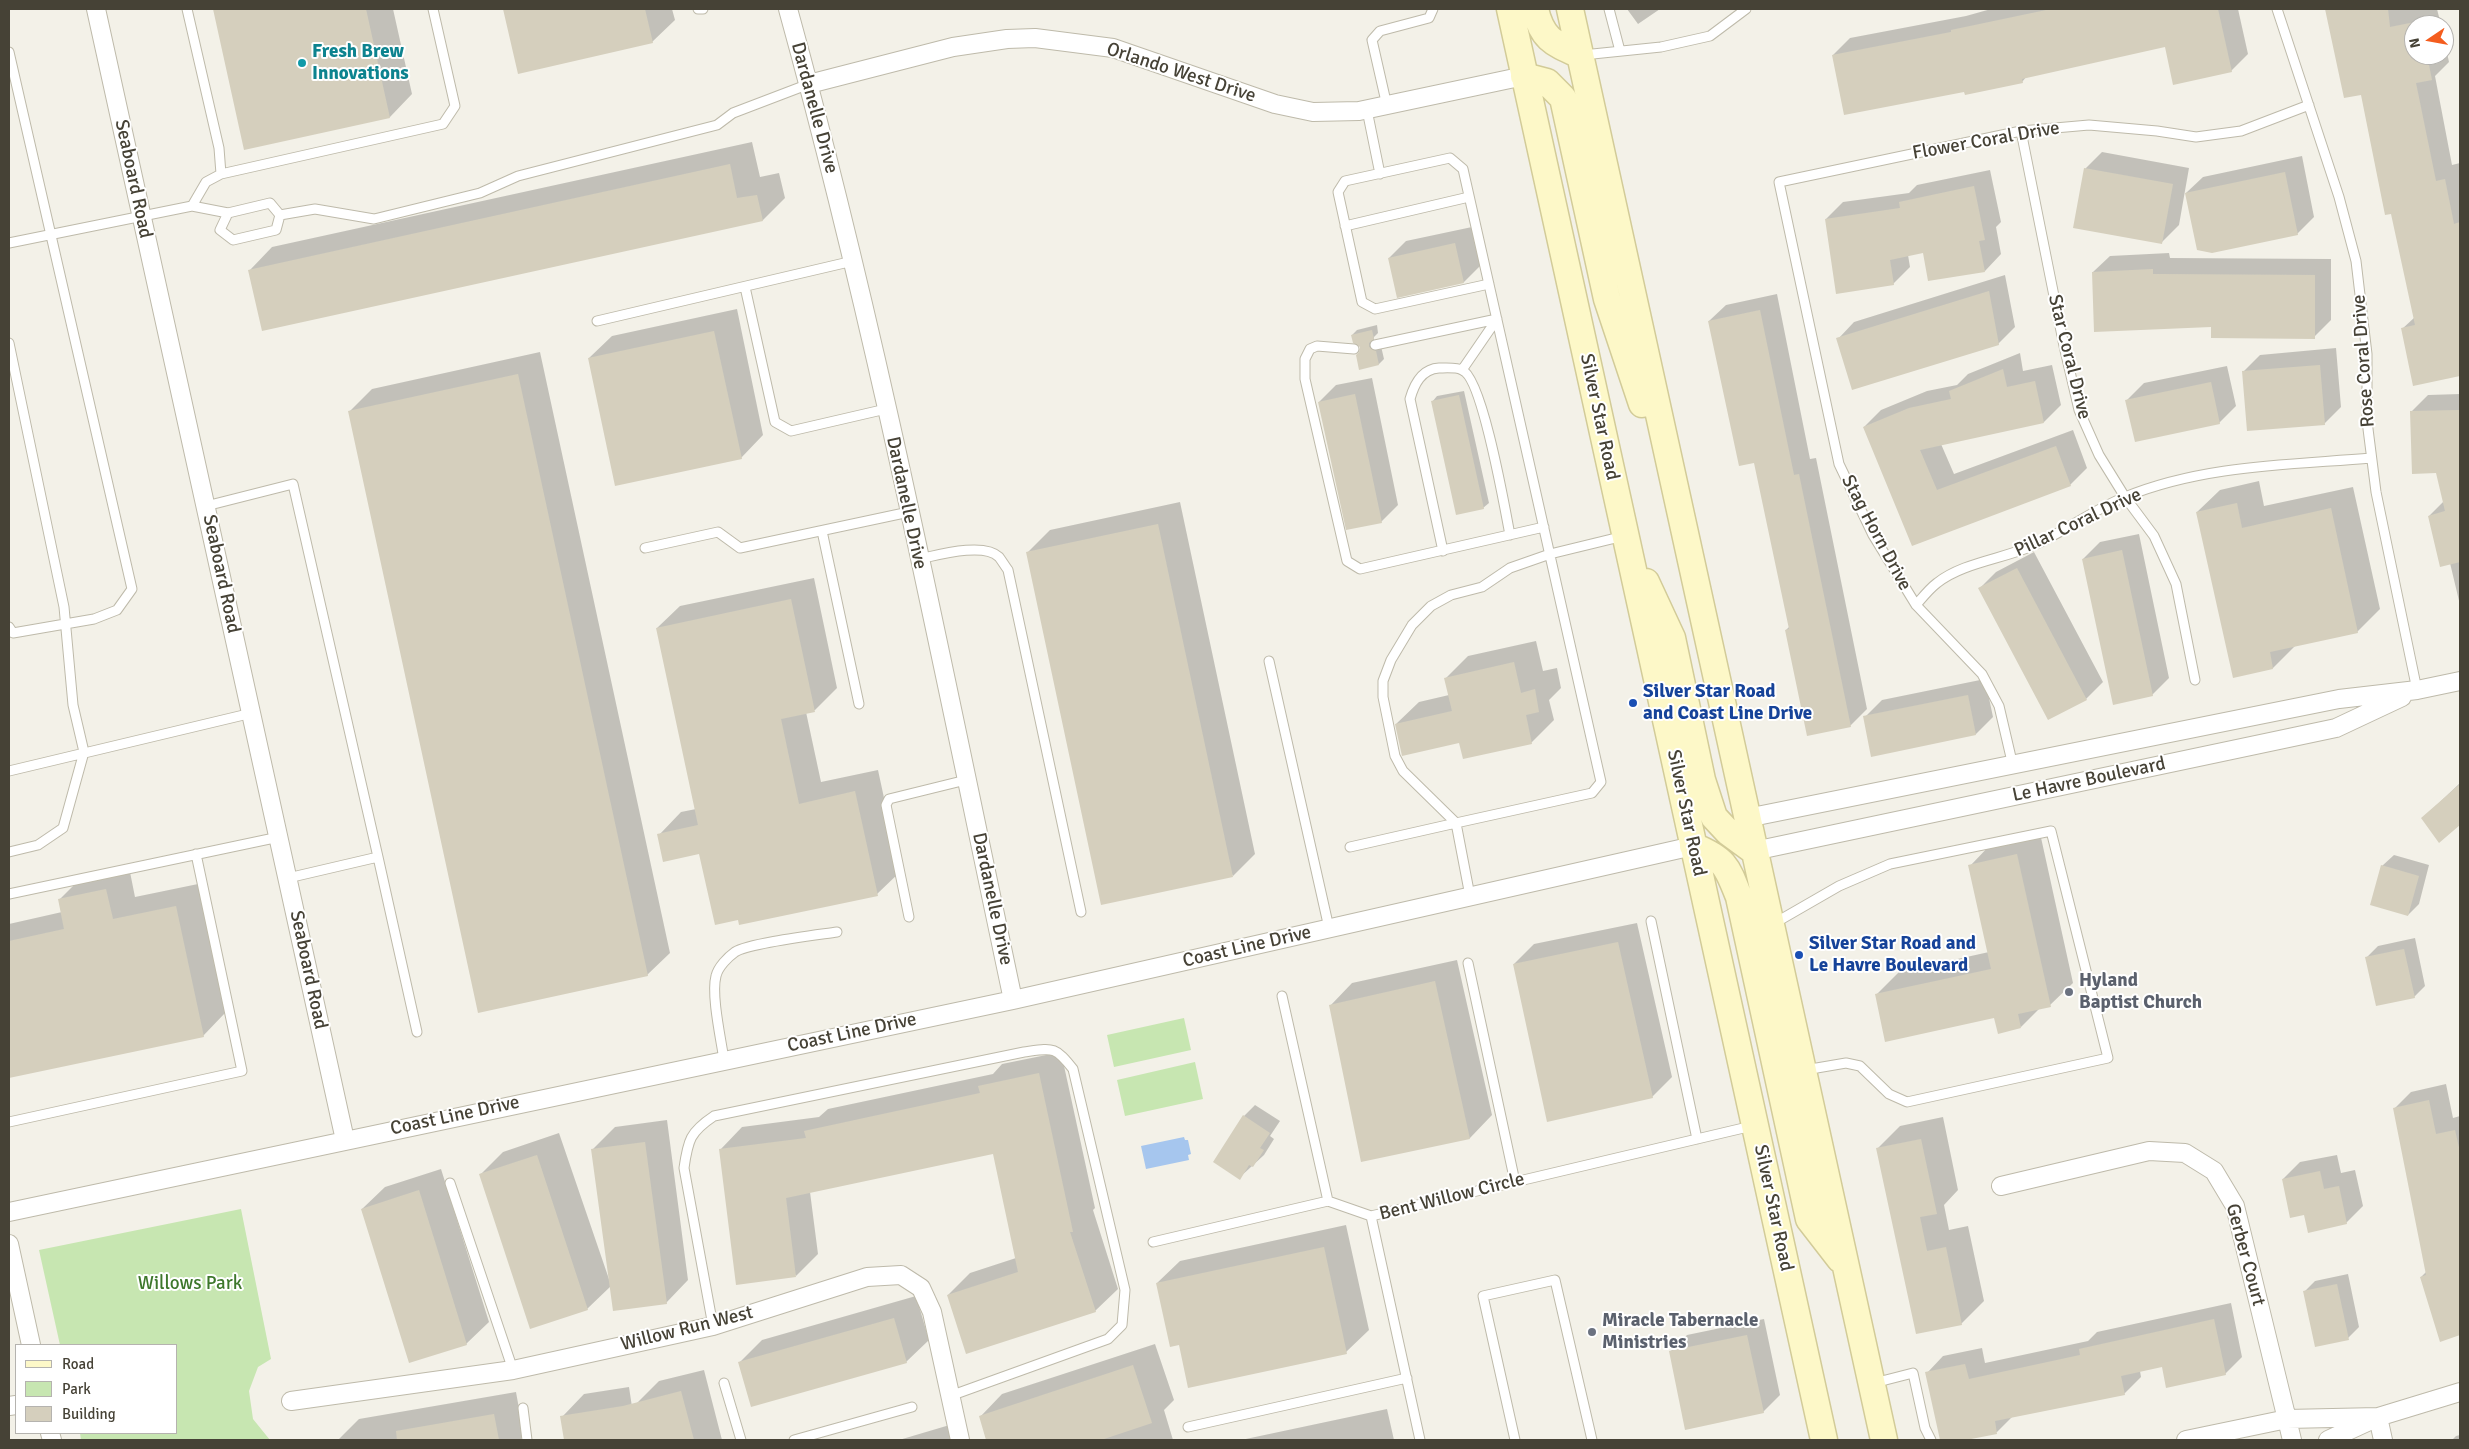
<!DOCTYPE html>
<html>
<head>
<meta charset="utf-8">
<style>
  body { margin:0 }
  #map { position:relative; width:2469px; height:1449px; overflow:hidden; background:#f3f1e8; font-family:Signika,sans-serif }
  canvas { display:block }
  .frame { position:absolute; inset:0; border:10px solid #464236; pointer-events:none }
  .legend { position:absolute; left:15px; top:1344px; width:162px; height:90px; box-sizing:border-box; background:#fff; border:1px solid #b5b3af; margin:0; padding:6px 9px; list-style:none; font-size:15px; color:#464236 }
  .legend li { display:flex; align-items:center; gap:10px; height:25px }
  .legend b { width:25px; border:1px solid #b5b3af }
  .north { position:absolute; left:2404px; top:15px; width:50px; height:50px; box-sizing:border-box; background:#fff; border:1px solid #b5b3af; border-radius:50%; rotate:258deg; font-size:14px; font-weight:700; line-height:20px; text-align:center; color:#464236 }
  .north::after { content:''; display:block; margin:auto; width:18px; height:22px; background:#f45d1e; clip-path:polygon(50% 0,100% 100%,50% 72%,0 100%) }
</style>
</head>
<body>
<div id="map">
<canvas width="2469" height="1449"></canvas>
<div class="frame"></div>
<ul class="legend">
<li><b style="height:6px;background:#fdf8c8"></b>Road</li>
<li><b style="height:14px;background:#c7e6b1"></b>Park</li>
<li><b style="height:14px;background:#d5cfbd"></b>Building</li>
</ul>
<div class="north">N</div>
</div>
<script>
const g = document.querySelector('canvas').getContext('2d');
g.lineJoin = 'round';
function fillPath(path, color) { g.fillStyle = color; g.fill(path, 'evenodd'); }
function trace(path, color, width, dash) { g.strokeStyle = color; g.lineWidth = width; g.lineCap = dash ? 'butt' : 'round'; g.setLineDash(dash || []); g.stroke(path); }
function label(font, color, halo, rows, align = 'center') {
  g.font = font + ' Signika,sans-serif'; g.lineWidth = 4; g.setLineDash([]); g.textBaseline = 'middle'; g.strokeStyle = halo; g.fillStyle = color; for (const [text, x, y, turn = 0] of rows) {
    g.save(); g.translate(x, y); g.rotate((+turn || 0) * Math.PI / 180); g.textAlign = isNaN(turn) ? turn : align; if (halo) g.strokeText(text, 0, 0); g.fillText(text, 0, 0); g.restore();
  }
}
const green = new Path2D(`
  M1184,1018l7,32 -77,17 -7,-32z
  M1195,1062l8,37 -78,17 -8,-36z
  M241,1209l30,150 -13,8 -9,24 4,28 17,21h-189l-1,-7h96v-88h-116l-21,-95z`);
const water = new Path2D(`
  M1184,1137l1,3h3l3,14 -3,1 1,5 -43,9 -5,-23z`);
const shadow = new Path2D(`
  M215,9h178l19,85 -22,23 -145,31z
  M504,9h168l3,11 -23,22 -133,31z
  M1627,9h33l-22,15z
  M1991,9h247l10,45 -17,17 -65,-26 -139,31 -5,6 -57,9 -132,-36 17,-17 116,-22z
  M2326,9h111l4,16h-27v30h30v-16l5,23 -14,14 17,89 8,-2v212l-46,9 -12,-55 13,-12 -23,-104 -30,-120 -17,4z
  M752,142l8,35 19,-4 6,25 -22,22 -500,109 -13,-59 22,-23z
  M2102,152l87,16 -10,57 -17,17 -77,-73z
  M2302,156l12,61 -17,17 -111,-41 17,-16z
  M1990,170l11,52 -5,5 5,27 -16,17 -61,-20 -16,4 2,12 -17,17 -67,-65 17,-17 66,-9 8,-8z
  M1472,227l9,38 -17,17 -66,14 -9,-38 17,-17z
  M2169,253l1,5 161,1v61l-17,17 -102,-11 -119,-54 17,-16z
  M2005,275l10,52 -17,17 -160,-5 16,-17z
  M1777,294l33,165 6,-1 51,251 -17,17 -64,-96 4,-4 -35,-164 -46,-141 17,-16z
  M737,309l26,126 -22,23 -152,-100 23,-22z
  M1377,325l1,8 -4,4v5l7,4 3,13 -5,5 -19,4 1,-22 -9,-11 5,-5z
  M2336,348l5,59 -17,17 -81,-52 17,-17z
  M540,352l130,601 -23,22 -297,-564 22,-22z
  M2020,353l3,18 29,-6 9,40 -17,17 -103,22 13,30 119,-44 14,38 -17,17 -157,60 -49,-118 17,-17 46,-19 30,-6 11,-11z
  M2227,366l9,40 -17,17 -92,-23 17,-17z
  M1372,378l26,127 -17,17 -62,-120 17,-17z
  M1464,391l25,112 -6,5 -51,-106 5,-6z
  M2460,394v211l-10,-42 -21,-47 15,-15 -7,-29 -26,-60 17,-17z
  M2259,481l5,25 89,-19 27,122 -23,23 -61,13 -23,23 -39,8 -37,-164 23,-22z
  M1180,502l75,352 -22,22 -206,-323 23,-23z
  M2139,534l30,144 -17,17 -69,-136 17,-17z
  M2034,552l69,130 -17,17 -107,-110 17,-17z
  M814,578l23,110 -22,22 -9,2 15,70 57,-12 22,102 -23,22 -177,-41 -41,-18 22,-23 15,-3 -39,-181 23,-22z
  M1536,641l7,30 14,-3 4,20 -12,12 5,20 -23,23 -71,-1 -64,-18 23,-22 30,-7 -3,-17 22,-22z
  M1985,679l8,38 -17,17 -111,-17 17,-17z
  M2460,783v41l-20,17 -17,-23z
  M2040,833l33,150 -23,22 -10,3 -19,19 -26,-10 -119,-22 23,-23 90,-20 -19,-86 22,-23z
  M2394,855l35,10 -10,39 -11,11 -26,-49z
  M129,867l6,30 63,-13 27,129 -22,23 -194,40v-152l53,-12 -3,-12 23,-23z
  M1637,923l35,154 -20,20 -138,-133 20,-20z
  M2415,938l10,48 -11,11 -47,-40 11,-11z
  M1457,960l35,155 -22,23 -108,22 -32,-154 22,-23z
  M1061,1052l34,156 -2,2 25,79 -23,22 -147,-16 22,-22 46,-15 -22,-105 -184,39 8,62 -22,22 -76,-126 22,-23 77,-10 9,-8 165,-35 9,-10z
  M2446,1084l7,34 7,-2v218l-19,6 -20,-63 6,-6 -33,-162 17,-17z
  M1255,1105l25,16 -10,15 4,3 -10,16 -25,23 5,-62z
  M1943,1117l15,73 -14,15 5,25 19,-4 16,75 -23,23 -83,-176 22,-22z
  M667,1120l21,160 -22,23 -55,-17 -24,23 -106,-135 22,-22 56,-19 52,152 -18,-136 22,-22z
  M2337,1155l4,18 14,-3 8,36 -17,17 -41,-9 -22,-35 17,-17z
  M441,1169l48,153 -23,22 -104,-135 23,-22z
  M1346,1225l23,105 -23,22 -166,-8 -23,-61 23,-22z
  M2348,1274l11,53 -11,11 -44,-46 11,-11z
  M916,1296l13,44 -23,22h-166l22,-22z
  M2231,1303l11,54 -17,17 -62,-8 -23,5 1,6 -17,17 -111,22 -16,16 -37,8h-19l-14,-67 16,-17 39,-8 3,15 103,-22 9,-9z
  M1764,1319l16,76 -17,17 -93,-60 17,-17z
  M1155,1344l19,56 -10,10 9,30h-185l-8,-23 22,-23z
  M704,1370l18,70h-76l-10,-36 23,-23z
  M629,1387l8,53h-71l-4,-23 22,-23z
  M516,1392l8,44 -4,4h-182l21,-21z
  M1387,1409l7,31h-153z
  M953,1424l4,16h-58z
  M2460,1435v5h-8l4,-4z`);
const building = new Path2D(`
  M213,9h153l24,109 -146,32z
  M503,9h142l8,34 -135,31z
  M2051,9h167l14,63 -59,13 -8,-38 -143,32 1,4 -58,12 -1,-3 -120,23 -12,-60 119,-23v-2z
  M2325,9h63l2,18 30,-6 1,4h-7v30h13l5,25 -16,3 20,98 9,-2 9,45 6,-2v154l-47,10 -12,-58 14,-3 -24,-111 -6,1 -24,-120 -17,3z
  M730,164l7,34 20,-3 6,26 -501,110 -14,-61z
  M2084,168l89,16 -11,60 -89,-16z
  M2285,172l13,63 -86,18 -15,-3 -12,-57z
  M1974,186l11,54 -6,1 6,31 -57,9 -5,-28 -33,7 4,25 -58,9 -11,-75 75,-11 -1,-6z
  M1455,243l9,40 -67,15 -9,-40z
  M2153,269v5l162,1v64l-104,-1v-11l-117,5 -2,-60z
  M1989,291l10,54 -147,45 -16,-52z
  M1760,310l34,165 5,-1 52,253 -44,9 -22,-106 4,-1 -35,-166 -15,3 -31,-145z
  M1372,330l2,9 -5,4v4l7,4 3,14 -20,5 -3,-15 3,-3 1,-5 -7,-4 -2,-8z
  M714,331l28,128 -127,27 -27,-128z
  M2320,365l5,60 -78,6 -5,-60z
  M2003,369l4,18 28,-6 9,42 -124,27 17,40 119,-44 15,40 -159,60 -49,-119 46,-19 42,-9 -2,-8z
  M518,374l130,602 -170,37 -130,-602z
  M2211,382l9,42 -85,18 -10,-42z
  M1355,394l27,129 -36,7 -28,-128z
  M1459,395l25,114 -28,6 -25,-114z
  M2460,410v152l-20,5 -12,-51 17,-5 -9,-38 -24,1 -2,-63z
  M2237,503l5,25 89,-20 27,125 -88,19 3,17 -40,9 -37,-166z
  M1158,524l75,353 -132,28 -75,-353z
  M2122,550l31,146 -40,9 -31,-146z
  M2017,568l70,132 -39,20 -70,-132z
  M791,599l24,113 -34,7 18,85 56,-13 23,105 -139,29 -1,-5 -23,5 -16,-71 -36,8 -6,-28 41,-9 -42,-197z
  M1514,662l7,31 14,-4 4,23 -13,3 6,29 -69,15 -4,-16 -57,13 -7,-32 57,-13 -8,-33z
  M1968,695l8,40 -105,22 -8,-41z
  M2460,784v41l-21,18 -18,-25z
  M2017,854l34,153 -33,7 3,14 -23,6 -4,-16 -109,24 -10,-48 116,-25 -23,-104z
  M2381,865l38,11 -11,40 -38,-11z
  M106,889l7,30 63,-13 28,131 -195,41v-137l55,-12 -6,-30z
  M1618,942l35,156 -106,24 -34,-158z
  M2404,949l11,49 -39,8 -11,-49z
  M1435,981l35,158 -109,23 -32,-157z
  M1039,1073l34,159h-3l26,80 -130,42 -19,-59 71,-23 -25,-118 -207,44 10,79 -60,8 -17,-136 87,-11 -2,-7 176,-38 -2,-7z
  M2429,1100l7,34 19,-4 5,22v183l-20,7 -20,-65 6,-2 -33,-167z
  M1243,1115l27,18 -10,15 4,2 -11,17 -4,-2 -9,15 -27,-18z
  M1921,1139l16,75 -17,3 7,34 19,-4 16,78 -46,9 -40,-186z
  M645,1142l22,162 -54,7 -22,-162z
  M537,1155l51,155 -58,19 -51,-155z
  M2320,1171l4,18 15,-3 8,38 -39,9 -4,-18 -14,3 -8,-39z
  M419,1190l48,155 -58,18 -48,-154z
  M1324,1247l23,107 -159,34 -9,-43 -9,2 -14,-64z
  M2337,1284l12,56 -34,7 -12,-56z
  M894,1318l13,45 -156,44 -13,-45z
  M2214,1319l12,56 -60,13 -4,-21 -41,9 4,19 -130,26 2,13 -31,6h-26l-15,-68 40,-8 4,15 111,-24 -1,-6z
  M1747,1335l17,78 -79,17 -16,-79z
  M1133,1365l19,58 -51,17h-115l-7,-24z
  M681,1391l13,49h-130l-4,-24 63,-10z
  M494,1414l5,26h-102l-1,-9z`);
const lane = new Path2D(`
  M698,9h5
  M1609,9l11,42
  M2277,9l62,188 17,64 11,93v67l9,71 41,198
  M9,52l123,537 -15,21 -23,9 -81,14 -4,-6
  M1583,55l78,-8 49,-11 36,-27
  M1387,106l-15,-66 8,-9 49,-13 4,-9
  M1367,110l13,64
  M2021,131l43,215 15,64 20,45 26,42 29,39 22,48 19,96
  M221,174l222,-50 12,-18 -22,-97
  M192,206l36,7 42,-10 10,12 35,-6 59,10 106,-26 38,-17 199,-51 16,-12 76,-29
  M228,213l-8,17 13,10 43,-10 4,-15
  M1345,226l124,-29
  M9,243l183,-37 14,-24 15,-8 -2,-26 -32,-139
  M745,287l30,135 16,9 95,-22
  M597,321l256,-60
  M9,343l55,264 9,98 11,47 -21,76 -25,17 -29,7
  M1375,345l122,-26
  M1354,349l-37,-3 -7,3 -5,10v20l42,182 13,8 184,-42
  M1462,370l35,-51
  M206,506l87,-22 85,373 -90,21
  M822,531l37,173
  M645,548l73,-16 22,16 169,-36
  M1443,551l-33,-152c4,-14 11,-30 29,-31 6,0 18,-1 23,2 20,7 43,139 48,165
  M919,559c19,-4 65,-17 80,-2 3,4 6,9 9,13l73,342
  M1916,605c6,-7 13,-16 21,-22 25,-20 65,-24 95,-37 32,-14 61,-36 93,-49 78,-32 164,-32 246,-39
  M1269,661l60,267
  M2013,766l-14,-60 -17,-32 -66,-69 -43,-70 -34,-71 -60,-282 242,-51 68,-6 68,6 39,6 45,-6 68,-26
  M9,771l243,-58
  M1456,823l-53,-52 -8,-15 -12,-59v-16l8,-21 21,-35 19,-19 20,-11 31,-8 28,-19 40,-14 74,-18
  M1350,847l106,-24
  M378,857l39,175
  M9,894l270,-57
  M1470,896l-14,-73 136,-30 9,-11 -138,-613 -13,-11 -105,23 -7,11 24,110 13,7 114,-25
  M909,917l-23,-112 3,-6 77,-19
  M1651,921l46,218
  M1773,924l66,-38 51,-22 161,-33 57,227 -201,44 -18,-8 -29,-28 -14,-3 -41,7
  M1468,963l47,219
  M1282,996l46,205 43,15
  M724,1060c-3,-21 -13,-65 -8,-84 2,-9 12,-19 19,-24 14,-9 82,-17 102,-20
  M9,1122l233,-51 -46,-217
  M450,1183l63,187
  M1153,1242l175,-41
  M713,1326l-29,-158c4,-28 6,-36 30,-52l310,-64c29,-4 31,-6 49,17l52,221 -3,35 -14,14 -158,57
  M724,1383l17,57
  M1874,1383l39,-10 12,55 6,12
  M523,1408l4,32
  M1188,1427l219,-49
  M794,1440l118,-33
  M1420,1440l-49,-224 381,-90
  M1515,1440l-32,-144 72,-16 37,160`);
const street = new Path2D(`
  M96,9l249,1131
  M788,9c90,326 155,660 225,991
  M809,84l144,-37 54,-8 28,-1 78,10 162,56 38,8 46,-1 165,-35
  M1747,818l592,-119 78,-9 43,-9
  M1754,851l582,-123 66,-31
  M2001,1186l148,-35 36,2 29,18 21,35 57,234
  M9,1212l1004,-212 680,-154
  M9,1244l22,101
  M291,1401l222,-31 200,-44 154,-49 34,-2 20,13 11,24 28,128
  M9,1406l7,-1
  M2378,1417l5,23
  M50,1433l2,7
  M2186,1440l101,-21 91,-2
  M2328,1440l50,-23 82,-25`);
const secondary = new Path2D(`
  M1510,9l314,1431
  M1535,9c7,30 18,34 45,46
  M1570,9l314,1431
  M1524,76l23,6 16,16 44,201 35,105
  M1646,582l26,56 30,142 12,37 14,15 26,19
  M1693,846c32,13 34,20 46,51l70,322 31,40`);
const markers = [
  [302,63,5,"#0f9aa8"],
  [1633,703,5,"#1a4fb4"],
  [1799,955,5,"#1a4fb4"],
  [2069,992,5,"#6b7280"],
  [1592,1332,5,"#6b7280"]
];
const cultureNames = [
  ["Fresh Brew",312,52],
  ["Innovations",312,74]
];
const streetNames = [
  ["Orlando West Drive",1181,73,18],
  ["Dardanelle Drive",814,108,75],
  ["Flower Coral Drive",1986,141,-10],
  ["Seaboard Road",133,179,78],
  ["Star Coral Drive",2069,357,76],
  ["Rose Coral Drive",2364,361,-94],
  ["Silver Star Road",1599,417,78],
  ["Dardanelle Drive",906,503,78],
  ["Pillar Coral Drive",2078,523,-25],
  ["Stag Horn Drive",1876,533,62],
  ["Seaboard Road",221,574,78],
  ["Le Havre Boulevard",2089,780,-12],
  ["Silver Star Road",1686,813,78],
  ["Dardanelle Drive",992,899,78],
  ["Coast Line Drive",1247,947,-13],
  ["Seaboard Road",308,970,78],
  ["Coast Line Drive",852,1033,-12],
  ["Coast Line Drive",455,1116,-12],
  ["Bent Willow Circle",1452,1197,-14],
  ["Silver Star Road",1773,1208,78],
  ["Gerber Court",2245,1255,75],
  ["Willow Run West",687,1329,-14]
];
const transitNames = [
  ["Silver Star Road",1643,692],
  ["and Coast Line Drive",1643,714],
  ["Silver Star Road and",1809,944],
  ["Le Havre Boulevard",1809,966]
];
const worshipNames = [
  ["Hyland",2079,981],
  ["Baptist Church",2079,1003],
  ["Miracle Tabernacle",1602,1321],
  ["Ministries",1602,1343]
];
const parkNames = [
  ["Willows Park",190,1284]
];
fillPath(green, '#c7e6b1');
fillPath(water, '#a6c6ee');
fillPath(shadow, '#0003');
fillPath(building, '#d5cfbd');
trace(lane, '#bebaaa', 11);
trace(street, '#bebaaa', 20);
trace(secondary, '#d2cb98', 29);
trace(lane, '#fff', 9);
trace(street, '#fff', 18);
trace(secondary, '#fdf8c8', 26);
for (const [x, y, r, color] of markers) { const dot = new Path2D(); dot.arc(x, y, r, 0, 2 * Math.PI); g.fillStyle = color; g.fill(dot); trace(dot, '#fff', 2); }
label('bold 19px', '#0d838f', '#fff', cultureNames, 'left');
label('19px', '#464236', '#fff', streetNames);
label('bold 19px', '#164399', '#fff', transitNames, 'left');
label('bold 19px', '#5b616d', '#fff', worshipNames, 'left');
label('19px', '#3d772b', '#fff', parkNames);
</script>
</body>
</html>
